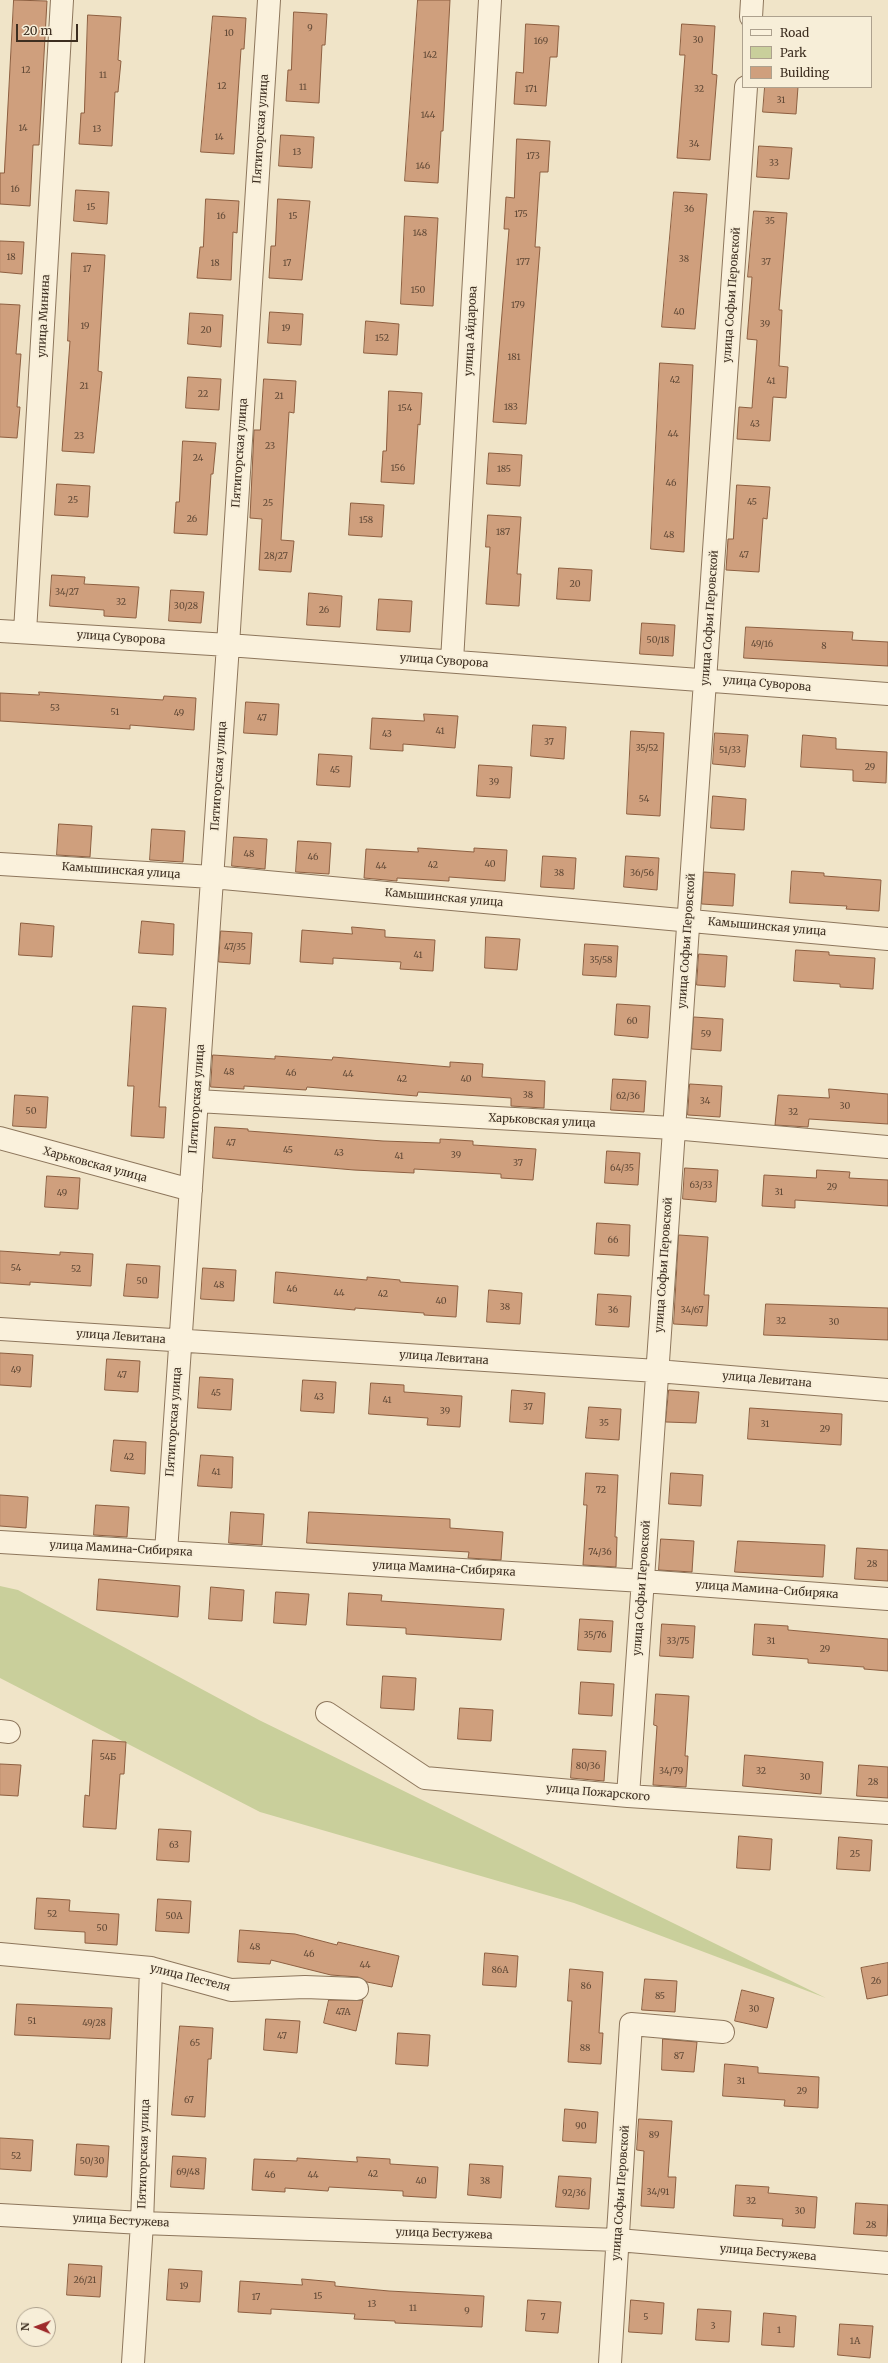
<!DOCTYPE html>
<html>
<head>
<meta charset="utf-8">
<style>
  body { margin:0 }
  #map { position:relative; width:888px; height:2363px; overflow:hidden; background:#f0e4c8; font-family:Merriweather,serif }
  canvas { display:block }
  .legend { position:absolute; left:742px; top:16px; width:130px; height:72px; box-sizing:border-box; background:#f7eed8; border:1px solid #ada18e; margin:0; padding:5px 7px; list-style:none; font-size:12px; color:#3d2e20 }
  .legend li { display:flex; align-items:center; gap:8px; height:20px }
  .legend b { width:20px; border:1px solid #ada18e }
  .north { position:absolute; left:16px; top:2307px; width:40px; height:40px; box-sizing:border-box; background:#f7eed8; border:1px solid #ada18e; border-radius:50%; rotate:271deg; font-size:11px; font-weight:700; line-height:16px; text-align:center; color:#3d2e20 }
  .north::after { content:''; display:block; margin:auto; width:14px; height:18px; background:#9e2a2b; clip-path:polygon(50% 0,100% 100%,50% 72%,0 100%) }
  .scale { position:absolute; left:16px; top:24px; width:62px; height:18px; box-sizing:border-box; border:2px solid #3d2e20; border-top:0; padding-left:5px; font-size:12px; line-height:14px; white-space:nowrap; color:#3d2e20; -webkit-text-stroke:3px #f7eed8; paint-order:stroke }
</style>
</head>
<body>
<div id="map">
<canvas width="888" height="2363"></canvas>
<ul class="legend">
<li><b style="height:5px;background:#faf1dc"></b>Road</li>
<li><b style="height:11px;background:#c9cf9b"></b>Park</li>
<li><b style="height:11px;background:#cf9f7d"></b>Building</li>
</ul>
<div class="north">N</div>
<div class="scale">20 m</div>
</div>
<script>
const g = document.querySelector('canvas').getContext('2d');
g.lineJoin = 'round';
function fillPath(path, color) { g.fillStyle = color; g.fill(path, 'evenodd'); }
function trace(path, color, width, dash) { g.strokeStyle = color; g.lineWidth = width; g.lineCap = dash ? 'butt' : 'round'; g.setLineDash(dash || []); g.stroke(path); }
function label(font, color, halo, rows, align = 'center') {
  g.font = font + ' Merriweather,serif'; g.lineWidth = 3.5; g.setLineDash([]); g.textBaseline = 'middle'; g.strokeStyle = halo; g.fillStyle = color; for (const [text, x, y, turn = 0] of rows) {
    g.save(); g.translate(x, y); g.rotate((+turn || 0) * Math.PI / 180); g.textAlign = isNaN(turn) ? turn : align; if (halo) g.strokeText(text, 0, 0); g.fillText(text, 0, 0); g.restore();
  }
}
const green = new Path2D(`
  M0,1586l18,4 241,130 567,278 -252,-95 -314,-91 -260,-134z`);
const building = new Path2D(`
  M14,0l33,1 -8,144h-6l-3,61 -30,-2v-31h4z
  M418,0h32l-7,131h-2l-3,52 -33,-2z
  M294,12l33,2 -2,31h-3l-3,58 -33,-2 2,-31h3z
  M88,15l33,2 -3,43 3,1 -3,31h-3l-3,54 -33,-2 2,-31h3z
  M213,16l33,2 -2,31h-3l-7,105 -33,-2z
  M526,24l33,2 -2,31h-7l-4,49 -32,-2 2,-32 7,1z
  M682,24l33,2 -3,48 5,1 -7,85 -33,-2 8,-103h-5z
  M765,87h33l-2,27 -33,-2z
  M281,135l33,2 -2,31 -33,-2z
  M517,139l33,2 -2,31h-8l-5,75h5l-14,177 -33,-2 16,-193h-5l2,-32 8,1z
  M759,146l33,2 -3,31 -32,-2z
  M76,190l33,2 -2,32 -33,-3z
  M674,192l33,2 -12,135 -33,-2z
  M206,199l33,2 -2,32 -4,-1 -2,48 -34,-2 3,-31h3z
  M278,199l32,2 -8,79 -33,-2 2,-32h4z
  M754,211l33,2 -8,97h3l-3,56 9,1 -2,31 -13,-1 -3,44 -33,-2 2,-32 13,1 5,-68 -10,-1 5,-62h-4z
  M405,216l33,2 -5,88 -32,-2z
  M0,241l24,1 -2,32 -22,-2z
  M72,253l33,2 -7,116 4,1 -8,81 -32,-2 8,-110h-2z
  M0,304l20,1 -4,49h5l-4,53h3l-3,31 -17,-1z
  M270,312l33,2 -2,31 -33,-2z
  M190,313l33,2 -2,32 -33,-3z
  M366,321l33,3 -2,31 -33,-2z
  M660,363l33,2 -9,187 -33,-3z
  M188,377l33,2 -2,31 -33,-2z
  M264,379l32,2 -2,32 -5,-1 -8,128 13,1 -3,31 -32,-2 3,-51 -12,-1 4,-88h6z
  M389,391l33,2 -2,32 -2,-1 -4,60 -33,-2 2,-31h3z
  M183,441l33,2 -3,31h-2l-4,61 -33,-2 2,-31h3z
  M489,453l33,2 -2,31 -33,-2z
  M57,484l33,2 -2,31 -33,-2z
  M737,485l33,2 -3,32 -4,-1 -4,54 -33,-2 2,-31h5z
  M351,503l33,2 -2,32 -33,-2z
  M488,515l33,2 -4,57h4l-2,32 -33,-2 4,-57h-4z
  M559,568l33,2 -2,31 -33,-2z
  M52,575l33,2 -1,7 55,3 -3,31 -32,-2v-6l-54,-4z
  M171,590l33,2 -3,31 -32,-2z
  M309,593l33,3 -2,31 -33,-2z
  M379,599l33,2 -2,31 -33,-2z
  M642,623l33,2 -2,31 -33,-2z
  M746,627l107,5 -1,8 36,2v24l-144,-8z
  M39,692l124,8 1,-4 32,2 -2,32 -64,-5v4l-130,-8v-28l39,2z
  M246,702l33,2 -2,31 -33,-2z
  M424,714l34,2 -3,32 -52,-4v7l-33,-2 2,-31 52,3z
  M533,725l33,2 -2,32 -33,-3z
  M631,731l33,2 -4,83 -33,-2z
  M715,733l33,2 -3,32 -32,-3z
  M803,735l33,3v11l51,3 -1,31 -33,-2v-11l-52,-3z
  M319,754l33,2 -2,31 -33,-2z
  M479,765l33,2 -2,31 -33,-2z
  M713,796l33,3 -2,31 -33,-2z
  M59,824l33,2 -2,31 -33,-2z
  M152,829l33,2 -2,31 -33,-2z
  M234,837l33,2 -2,30 -33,-3z
  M298,841l33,2 -2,31 -33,-2z
  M418,848l56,4v-4l33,2 -2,31 -56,-4v4l-52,-3v3l-33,-3 2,-29 52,3z
  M543,856l33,2 -2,31 -33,-2z
  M626,856l33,2 -2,32 -33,-3z
  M792,871l32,2v3l57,4 -2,31 -33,-2 1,-3 -57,-3z
  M704,872l31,2 -2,32 -31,-2z
  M142,921l32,3 -1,31 -34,-2z
  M21,923l33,3 -2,31 -33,-2z
  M352,927l33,3v7l50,3 -2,31 -33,-2 1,-7 -68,-4v6l-33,-2 2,-32 50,4z
  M221,931l31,2 -2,31 -31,-2z
  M486,937l34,2 -3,31 -32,-2z
  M585,944l33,2 -2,31 -33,-2z
  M796,950l33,2v3l46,3 -2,31 -33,-2v-3l-46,-3z
  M699,954l28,2 -2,31 -28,-2z
  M617,1004l33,2 -2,32 -33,-3z
  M133,1006l33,2 -7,99h7l-2,31 -33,-2 3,-50h-6z
  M694,1017l29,2 -2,32 -29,-2z
  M213,1055l62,4v-3l57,4 1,-3 117,10v-5l33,2 -1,13 63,4 -1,27 -33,-2v-8l-93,-6 -1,4 -110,-9 -1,3 -62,-4v3l-33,-2z
  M613,1079l33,2 -2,31 -33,-2z
  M690,1084l32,2 -2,31 -32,-2z
  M829,1089l59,5v30l-79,-5 -1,8 -33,-2 3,-30 51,3z
  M15,1095l33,2 -2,31 -33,-2z
  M215,1127l33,2v2l135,10 57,2v-4l33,2v4l63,4 -3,31 -32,-2v-4l-87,-5v4l-60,-3 -141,-12z
  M607,1151l33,2 -2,32 -33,-2z
  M685,1168l33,2 -2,32 -33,-3z
  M817,1170l33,2 -1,6 39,2v26l-93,-6v8l-33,-2 2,-31 52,3z
  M47,1176l33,2 -2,31 -33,-2z
  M597,1223l33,2 -1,31 -34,-2z
  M679,1235l29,2 -4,58h5l-2,31 -33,-2z
  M0,1251l60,4v-3l33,2 -2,32 -61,-4v3l-30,-2z
  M127,1264l33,2 -2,32 -34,-2z
  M203,1268l33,2 -2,31 -33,-2z
  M276,1272l91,8v-3l33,3v2l58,4 -2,31 -32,-2v-2l-69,-5v2l-81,-7z
  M489,1290l33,3 -2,31 -33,-2z
  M598,1294l33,2 -2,31 -33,-2z
  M766,1304l122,4v32l-124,-5z
  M0,1353l33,2 -2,32 -31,-2z
  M107,1359l33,2 -2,31 -33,-2z
  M200,1377l33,2 -2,31 -33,-2z
  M303,1380l33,2 -2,31 -33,-2z
  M371,1383l33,2v7l58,4 -2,31 -33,-2 1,-7 -59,-4z
  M512,1390l33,3 -2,31 -33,-2z
  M669,1390l30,2 -3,31 -30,-1z
  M589,1407l32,2 -2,31 -33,-2z
  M750,1408l92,6 -1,31 -93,-6z
  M114,1440l32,2 -1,32 -34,-3z
  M201,1455l32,2 -1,31 -34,-2z
  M586,1473l32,2 -3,62h2l-1,30 -33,-2 4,-60h-3z
  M671,1473l32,2 -2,31 -32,-2z
  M0,1495l28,2 -2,31 -26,-2z
  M96,1505l33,2 -2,30 -33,-2z
  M231,1512l33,2 -2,31 -33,-2z
  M309,1512l141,7v9l53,4 -2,28 -33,-2 1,-6 -162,-9z
  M661,1539l33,2 -2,31 -33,-2z
  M738,1541l87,4 -2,32 -88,-5z
  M857,1548l31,2v31l-33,-2z
  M99,1579l81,7 -2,31 -81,-7z
  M211,1587l33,3 -2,31 -33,-2z
  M276,1592l33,2 -3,31 -32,-2z
  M349,1593l33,2 -1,6 123,8 -3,31 -95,-6v-6l-59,-3z
  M580,1619l33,2 -2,31 -33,-2z
  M662,1624l33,2 -2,32 -33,-2z
  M755,1624l33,2v4l100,9v32l-24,-2v-2l-56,-4v-4l-55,-4z
  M383,1676l33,2 -2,32 -33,-2z
  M581,1682l33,2 -2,32 -33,-2z
  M656,1694l33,2 -4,60h3l-2,31 -33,-2 4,-59 -3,-1z
  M460,1708l33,2 -2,31 -33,-2z
  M93,1740l33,2 -2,32h-4l-4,55 -33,-2 2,-32 4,1z
  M573,1749l33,2 -2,30 -33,-3z
  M745,1755l78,7 -2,32 -78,-8z
  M0,1764l21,1 -3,31 -18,-1z
  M859,1765l29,2v31l-31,-2z
  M159,1829l32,2 -2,31 -32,-2z
  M739,1836l33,3 -2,31 -33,-2z
  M839,1837l33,3 -2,31 -33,-2z
  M37,1898l33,2 -1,11 50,3 -2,31 -32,-2v-11l-50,-3z
  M158,1899l33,2 -2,32 -33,-2z
  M240,1930l55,4 42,11 1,-3 61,14 -7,31 -25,-5 -9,-5 -27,-2 -60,-15 -1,4 -32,-2z
  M485,1953l33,3 -2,31 -33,-2z
  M888,1963v32l-21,4 -6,-31z
  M570,1969l33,3 -4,61h4l-2,31 -33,-2 4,-61h-4z
  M645,1979l32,2 -2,31 -33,-2z
  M742,1990l32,8 -7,30 -32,-7z
  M329,2000h34l-7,31 -32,-8z
  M17,2004l95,4 -2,31 -95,-4z
  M266,2019l34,2 -3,32 -33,-3z
  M180,2026l33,2 -2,31h-3l-3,58 -33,-2z
  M398,2033l32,2 -2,31 -32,-2z
  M663,2039l34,3 -3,30 -32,-2z
  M725,2064l33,3v6l61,4 -1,31 -34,-2 1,-6 -62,-4z
  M565,2109l33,3 -2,31 -33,-2z
  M639,2119l33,2 -4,56h8l-2,31 -33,-2 3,-55 -7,-1z
  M0,2138l33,2 -2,31 -31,-2z
  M77,2144l32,2 -2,31 -32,-2z
  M173,2156l33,2 -2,31 -33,-2z
  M357,2157l33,2v5l48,3 -2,31 -33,-2v-5l-74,-4 -1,4 -43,-3v4l-33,-2 2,-31 43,2v-3l60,4z
  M470,2164l33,2 -2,32 -33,-3z
  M559,2176l32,2 -2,31 -33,-2z
  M736,2185l33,2 -1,6 49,4 -2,31 -33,-2 1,-7 -49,-3z
  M856,2203l32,2 -1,31 -33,-2z
  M69,2264l33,2 -2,31 -33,-2z
  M169,2269l33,2 -2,31 -33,-2z
  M302,2279l33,3v4l54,5 95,5 -2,31 -87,-4v-2l-41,-2 1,-5 -84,-5v5l-33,-2 2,-31 62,4z
  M528,2300l33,2 -3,31 -32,-2z
  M631,2300l33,3 -2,31 -33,-2z
  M698,2309l33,2 -2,31 -33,-2z
  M764,2313l32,3 -2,31 -32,-2z
  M840,2324l33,2 -3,32 -32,-3z`);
const street = new Path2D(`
  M751,17l1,-17
  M0,631l228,14 660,49
  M25,632l37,-632
  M452,661l38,-661
  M0,864l212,13 676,62
  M197,1101l476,27 215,19
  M0,1138l191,52
  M0,1329l657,42 231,19
  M0,1542l643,39 245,18
  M166,1552l62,-907 41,-645
  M327,1713l98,65 203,18 260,17
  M0,1731l9,1
  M628,1796l118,-1709
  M0,1954l151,14 80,22 74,-3 52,2
  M0,2215l142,8 476,17 270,23
  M133,2363l9,-140 9,-255
  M610,2363l21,-339 92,8`);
const numberNames = [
  ["9",310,28],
  ["10",229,33],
  ["30",698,40],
  ["169",541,41],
  ["142",430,55],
  ["12",26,70],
  ["11",103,75],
  ["12",222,86],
  ["11",303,87],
  ["171",531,89],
  ["32",699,89],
  ["31",781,100],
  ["144",428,115],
  ["14",23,128],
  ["13",97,129],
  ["14",219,137],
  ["34",694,144],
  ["13",297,152],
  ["173",533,156],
  ["33",774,163],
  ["146",423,166],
  ["16",15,189],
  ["15",91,207],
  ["36",689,209],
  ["175",521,214],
  ["16",221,216],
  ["15",293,216],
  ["35",770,221],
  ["148",420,233],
  ["18",11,257],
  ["38",684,259],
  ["177",523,262],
  ["37",766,262],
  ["18",215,263],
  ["17",287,263],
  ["17",87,269],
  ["150",418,290],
  ["179",518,305],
  ["40",679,312],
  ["39",765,324],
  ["19",85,326],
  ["19",286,328],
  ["20",206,330],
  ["152",382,338],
  ["181",514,357],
  ["42",675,380],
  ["41",771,381],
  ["21",84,386],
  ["22",203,394],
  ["21",279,396],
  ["183",511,407],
  ["154",405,408],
  ["43",755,424],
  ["44",673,434],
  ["23",79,436],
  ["23",270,446],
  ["24",198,458],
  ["156",398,468],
  ["185",504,469],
  ["46",671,483],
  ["25",73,500],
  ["45",752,502],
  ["25",268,503],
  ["26",192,519],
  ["158",366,520],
  ["187",503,532],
  ["48",669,535],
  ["47",744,555],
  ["28/27",276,556],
  ["20",575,584],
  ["34/27",67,592],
  ["32",121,602],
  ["30/28",186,606],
  ["26",324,610],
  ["50/18",658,640],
  ["49/16",762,644],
  ["8",824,646],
  ["53",55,708],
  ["51",115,712],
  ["49",179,713],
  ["47",262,718],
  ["41",440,731],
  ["43",387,734],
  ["37",549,742],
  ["35/52",647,748],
  ["51/33",730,750],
  ["29",870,767],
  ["45",335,770],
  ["39",494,782],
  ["54",644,799],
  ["48",249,854],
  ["46",313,857],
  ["40",490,864],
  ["42",433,865],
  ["44",381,866],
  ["38",559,873],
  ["36/56",642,873],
  ["47/35",235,947],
  ["41",418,955],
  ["35/58",601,960],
  ["60",632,1021],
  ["59",706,1034],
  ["48",229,1072],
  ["46",291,1073],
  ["44",348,1074],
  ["42",402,1079],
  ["40",466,1079],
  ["38",528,1095],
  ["62/36",628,1096],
  ["34",705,1101],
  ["30",845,1106],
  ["50",31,1111],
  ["32",793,1112],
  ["47",231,1143],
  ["45",288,1150],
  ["43",339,1153],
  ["39",456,1155],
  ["41",399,1156],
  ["37",518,1163],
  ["64/35",622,1168],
  ["63/33",701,1185],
  ["29",832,1187],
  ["31",779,1192],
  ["49",62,1193],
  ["66",613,1240],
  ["54",16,1268],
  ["52",76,1269],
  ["50",142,1281],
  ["48",219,1285],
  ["46",292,1289],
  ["44",339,1293],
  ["42",383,1294],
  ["40",441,1301],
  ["38",505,1307],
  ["36",613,1310],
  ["34/67",692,1310],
  ["32",781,1321],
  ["30",834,1322],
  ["49",16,1370],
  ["47",122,1375],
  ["45",216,1393],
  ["43",319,1397],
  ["41",387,1400],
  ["37",528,1407],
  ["39",445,1411],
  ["35",604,1423],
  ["31",765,1424],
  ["29",825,1429],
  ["42",129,1457],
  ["41",216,1472],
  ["72",601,1490],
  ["74/36",600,1552],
  ["28",872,1564],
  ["35/76",595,1635],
  ["33/75",678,1641],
  ["31",771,1641],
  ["29",825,1649],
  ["54Б",108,1757],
  ["80/36",588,1766],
  ["34/79",671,1771],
  ["32",761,1771],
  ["30",805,1777],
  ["28",873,1782],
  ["63",174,1845],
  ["25",855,1854],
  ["52",52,1914],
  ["50А",174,1916],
  ["50",102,1928],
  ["48",255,1947],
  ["46",309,1954],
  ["44",365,1965],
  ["86А",500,1970],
  ["26",876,1981],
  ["86",586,1986],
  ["85",660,1996],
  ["30",754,2009],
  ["47А",343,2012],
  ["51",32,2021],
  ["49/28",94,2023],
  ["47",282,2036],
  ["65",195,2043],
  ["88",585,2048],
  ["87",679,2056],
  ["31",741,2081],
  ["29",802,2091],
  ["67",189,2100],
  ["90",581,2126],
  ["89",654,2135],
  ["52",16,2156],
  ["50/30",92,2161],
  ["69/48",188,2172],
  ["42",373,2174],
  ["46",270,2175],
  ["44",313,2175],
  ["40",421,2181],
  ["38",485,2181],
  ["34/91",658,2192],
  ["92/36",574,2193],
  ["32",751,2201],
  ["30",800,2211],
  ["28",871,2225],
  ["26/21",85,2280],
  ["19",184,2286],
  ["15",318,2296],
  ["17",256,2297],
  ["13",372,2304],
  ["11",413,2308],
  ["9",467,2311],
  ["7",543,2317],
  ["5",646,2317],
  ["3",713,2326],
  ["1",779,2330],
  ["1А",855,2341]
];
const streetNames = [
  ["Пятигорская улица",261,129,-86],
  ["улица Софьи Перовской",732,295,-86],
  ["улица Минина",44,316,-87],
  ["улица Айдарова",471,331,-87],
  ["Пятигорская улица",240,453,-86],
  ["улица Софьи Перовской",710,618,-86],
  ["улица Суворова",121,638,4],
  ["улица Суворова",444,661,4],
  ["улица Суворова",767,684,5],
  ["Пятигорская улица",219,776,-86],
  ["Камышинская улица",121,871,4],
  ["Камышинская улица",444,898,5],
  ["Камышинская улица",767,927,5],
  ["улица Софьи Перовской",687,941,-86],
  ["Пятигорская улица",197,1099,-86],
  ["Харьковская улица",542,1121,3],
  ["Харьковская улица",95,1165,15],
  ["улица Софьи Перовской",664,1265,-86],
  ["улица Левитана",121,1337,4],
  ["улица Левитана",444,1358,4],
  ["улица Левитана",767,1380,5],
  ["Пятигорская улица",174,1422,-86],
  ["улица Мамина-Сибиряка",121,1549,3],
  ["улица Мамина-Сибиряка",444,1569,3],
  ["улица Софьи Перовской",642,1588,-86],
  ["улица Мамина-Сибиряка",767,1590,4],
  ["улица Пожарского",598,1793,5],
  ["улица Пестеля",190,1978,14],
  ["Пятигорская улица",144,2154,-88],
  ["улица Софьи Перовской",621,2193,-86],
  ["улица Бестужева",121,2221,3],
  ["улица Бестужева",444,2234,2],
  ["улица Бестужева",768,2253,5]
];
fillPath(green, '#c9cf9b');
fillPath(building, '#cf9f7d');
trace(building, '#8d5f41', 1);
trace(street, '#8d765c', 24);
trace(street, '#faf1dc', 22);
label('9px', '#624a37', null, numberNames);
label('11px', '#3d2e20', '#f7eed8', streetNames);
</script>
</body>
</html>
